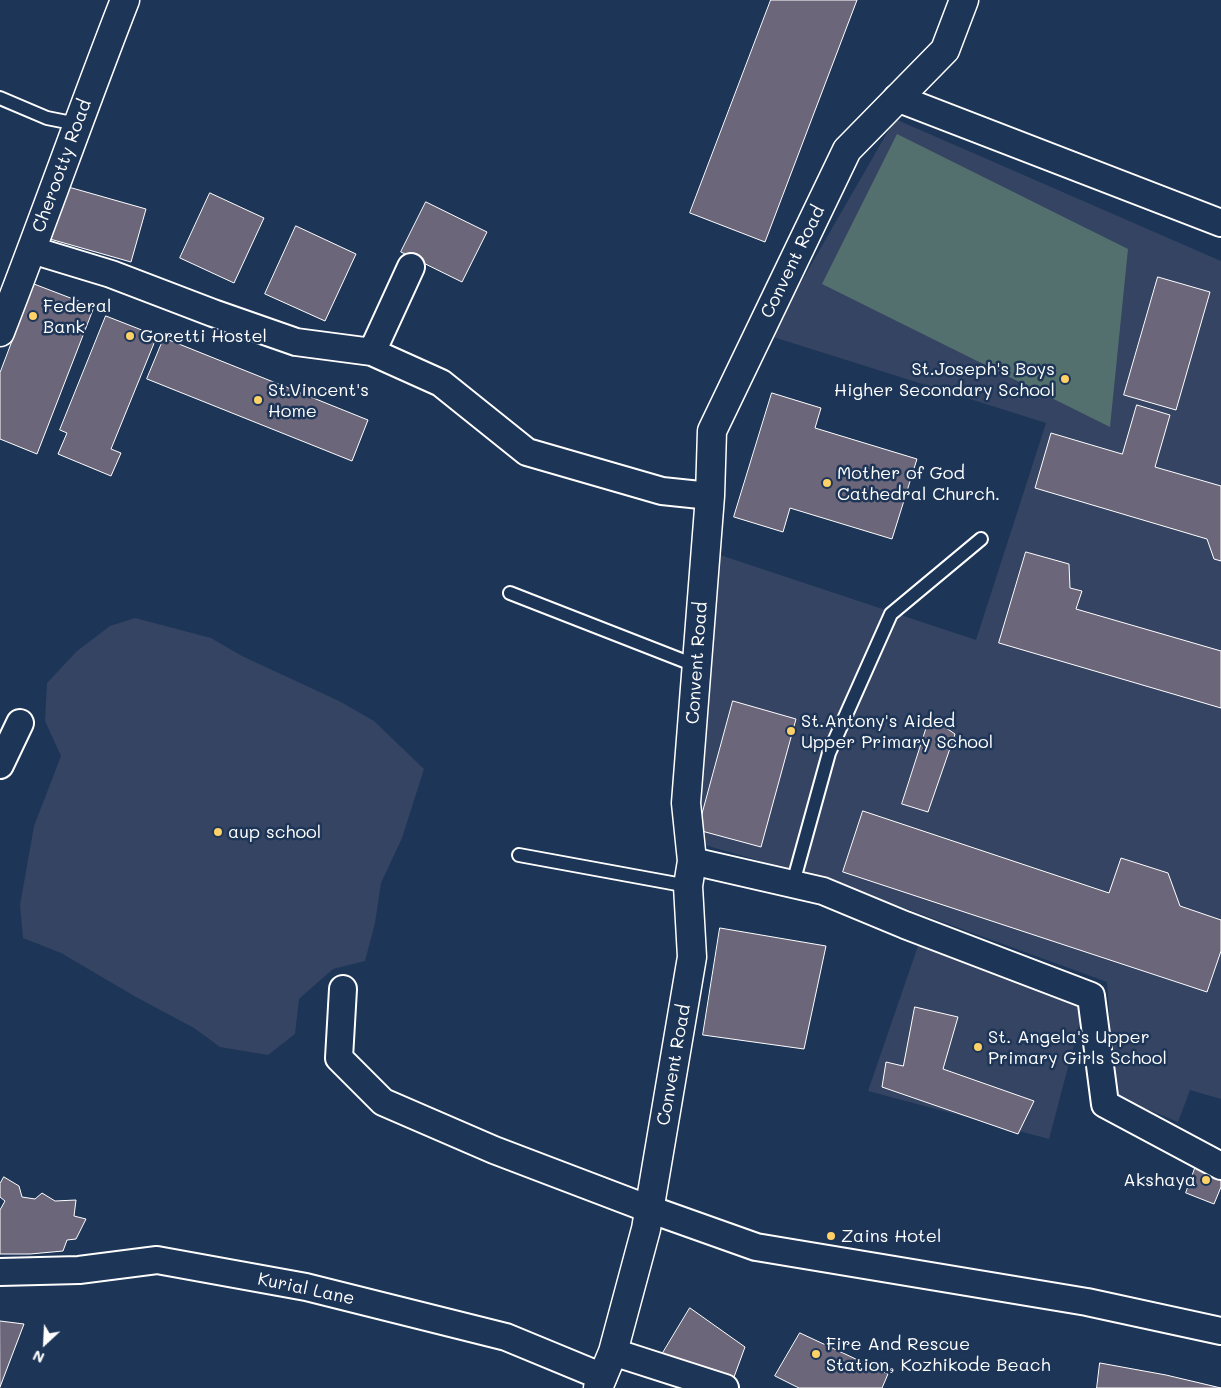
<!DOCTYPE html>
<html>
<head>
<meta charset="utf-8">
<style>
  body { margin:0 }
  #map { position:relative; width:1221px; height:1388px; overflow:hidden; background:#1d3557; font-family:Mali,sans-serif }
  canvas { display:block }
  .north { position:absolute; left:20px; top:1318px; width:50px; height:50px; -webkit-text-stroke:4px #1d3557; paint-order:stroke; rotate:205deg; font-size:14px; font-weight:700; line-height:20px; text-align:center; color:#fff }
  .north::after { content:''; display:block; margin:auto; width:18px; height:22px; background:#fff; clip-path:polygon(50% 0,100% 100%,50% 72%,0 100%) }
</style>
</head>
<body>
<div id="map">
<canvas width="1221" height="1388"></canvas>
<div class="north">N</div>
</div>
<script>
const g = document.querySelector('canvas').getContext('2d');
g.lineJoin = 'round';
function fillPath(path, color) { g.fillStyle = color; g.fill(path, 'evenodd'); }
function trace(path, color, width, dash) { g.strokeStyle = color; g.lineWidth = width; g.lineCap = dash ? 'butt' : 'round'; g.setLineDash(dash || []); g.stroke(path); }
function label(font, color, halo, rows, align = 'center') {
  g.font = font + ' Mali,sans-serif'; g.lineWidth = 5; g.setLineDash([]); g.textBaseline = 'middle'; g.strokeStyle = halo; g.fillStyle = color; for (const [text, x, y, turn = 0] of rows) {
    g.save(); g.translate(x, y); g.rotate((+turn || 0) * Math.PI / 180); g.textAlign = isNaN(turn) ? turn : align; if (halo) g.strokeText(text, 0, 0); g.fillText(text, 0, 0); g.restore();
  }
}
const built = new Path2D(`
  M895,119l326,142v838l-31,-9 -12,32 -63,-26 -8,-114 -274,-100 -135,-39 16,-290 262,87 70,-217 -276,-87z
  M135,618l76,20 31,18 97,45 35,20 50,48 -22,69 -21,45 -6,40 -10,38 -32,8 -34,30 -4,35 -27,21 -48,-8 -26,-19 -58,-31 -75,-44 -38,-15 -3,-33 14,-79 27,-70 -16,-35 2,-38 30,-32 33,-25z
  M920,940l165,63 -36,136 -181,-48z`);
const green = new Path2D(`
  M897,134l231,115 -18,178 -288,-143z`);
const building = new Path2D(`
  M771,0h86l-92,242 -75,-29z
  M65,186l81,23 -15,53 -81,-23z
  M210,193l54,25 -30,65 -54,-25z
  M426,202l61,30 -25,50 -61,-30z
  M296,226l60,28 -31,67 -60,-27z
  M1158,277l52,15 -34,118 -52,-15z
  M34,284l60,23 -57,147 -37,-15v-66z
  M106,316l51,20 -46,113 10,4 -10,23 -53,-22 9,-21 -7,-3z
  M164,338l204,82 -16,41 -205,-82z
  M772,393l49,15 -6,20 102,31 -25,80 -102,-31 -7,24 -49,-15z
  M1137,405l33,10 -15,52 66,19v75l-7,-2 -7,-20 -172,-51 16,-55 71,21z
  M1026,552l43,12 1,24 12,3 -6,18 145,42v57l-222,-65z
  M733,701l63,18 -35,128 -63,-17z
  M930,717l25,17 -27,78 -26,-8z
  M863,811l246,82 12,-35 47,15 12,33 41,14v31l-14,41 -364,-120z
  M720,928l106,18 -22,103 -101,-14z
  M915,1007l43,10 -15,52 91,32 -16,33 -136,-47 4,-25 17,4z
  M1197,1163l24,9v15l-7,17 -28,-11z
  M4,1177l15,9 3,11 13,2 7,-6 13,8 21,-1 -2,16 12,3 -10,20 -9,1 -4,11 -33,3h-30v-44l5,-9 -5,-4v-13z
  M690,1308l55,39 -15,41 -75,-22z
  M0,1321l24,3 -24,63z
  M800,1333l88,41 -6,14h-83l-24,-12z
  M1100,1363l66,12 55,13h-124z`);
const lane = new Path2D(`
  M0,98l47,20 30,6
  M510,593l187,73
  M519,855l169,31
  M793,883l36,-130 62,-139 90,-75`);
const street = new Path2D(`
  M897,98l324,125
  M32,250l79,24 102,39 83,29 76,10 69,31 86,69 135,39 48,5
  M372,352l39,-85
  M0,765l20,-42
  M692,861l131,30 82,34 186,71 14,108 116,62
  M343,989l-4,69 44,44 111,48 155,59 107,38 331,55 134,29
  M0,1272l79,-2 78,-10 149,27 200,50 97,40
  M613,1352l112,36`);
const secondary = new Path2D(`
  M0,332c43,-110 82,-222 125,-332
  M598,1388l15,-36 33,-123 46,-272 -4,-71 4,-25 -6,-58 24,-307 2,-65 135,-281 98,-100 19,-50`);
const markers = [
  [33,316,5,"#ffd166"],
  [130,336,5,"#ffd166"],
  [1065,379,5,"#ffd166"],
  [258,400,5,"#ffd166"],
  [827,483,5,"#ffd166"],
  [791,731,5,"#ffd166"],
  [218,832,5,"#ffd166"],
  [978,1047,5,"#ffd166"],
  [1206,1180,5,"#ffd166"],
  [831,1236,5,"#ffd166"],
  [816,1354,5,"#ffd166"]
];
const streetNames = [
  ["Cherootty Road",62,166,-70],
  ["Convent Road",793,262,-64],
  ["Convent Road",697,663,-86],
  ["Convent Road",674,1065,-80],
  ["Kurial Lane",306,1289,12]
];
const poiNames = [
  ["Federal",43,306],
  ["Bank",43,327],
  ["Goretti Hostel",140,336],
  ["St.Joseph's Boys",1055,369,"right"],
  ["Higher Secondary School",1055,390,"right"],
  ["St.Vincent's",268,390],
  ["Home",268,411],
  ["Mother of God",837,473],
  ["Cathedral Church.",837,494],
  ["St.Antony's Aided",801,721],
  ["Upper Primary School",801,742],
  ["aup school",228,832],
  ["St. Angela's Upper",988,1037],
  ["Primary Girls School",988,1058],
  ["Akshaya",1196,1180,"right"],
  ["Zains Hotel",841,1236],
  ["Fire And Rescue",826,1344],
  ["Station, Kozhikode Beach",826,1365]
];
fillPath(built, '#354462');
fillPath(green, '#53706e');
fillPath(building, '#6c667a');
trace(building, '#fff', 1);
trace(lane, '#fff', 16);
trace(street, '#fff', 30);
trace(secondary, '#fff', 31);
trace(lane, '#1d3557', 12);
trace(street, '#1d3557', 26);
trace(secondary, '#1d3557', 28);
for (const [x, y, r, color] of markers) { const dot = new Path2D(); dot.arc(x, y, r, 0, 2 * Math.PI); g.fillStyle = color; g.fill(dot); trace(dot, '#1d3557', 2); }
label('18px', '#fff', '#1d3557', streetNames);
label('18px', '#fff', '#1d3557', poiNames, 'left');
</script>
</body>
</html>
